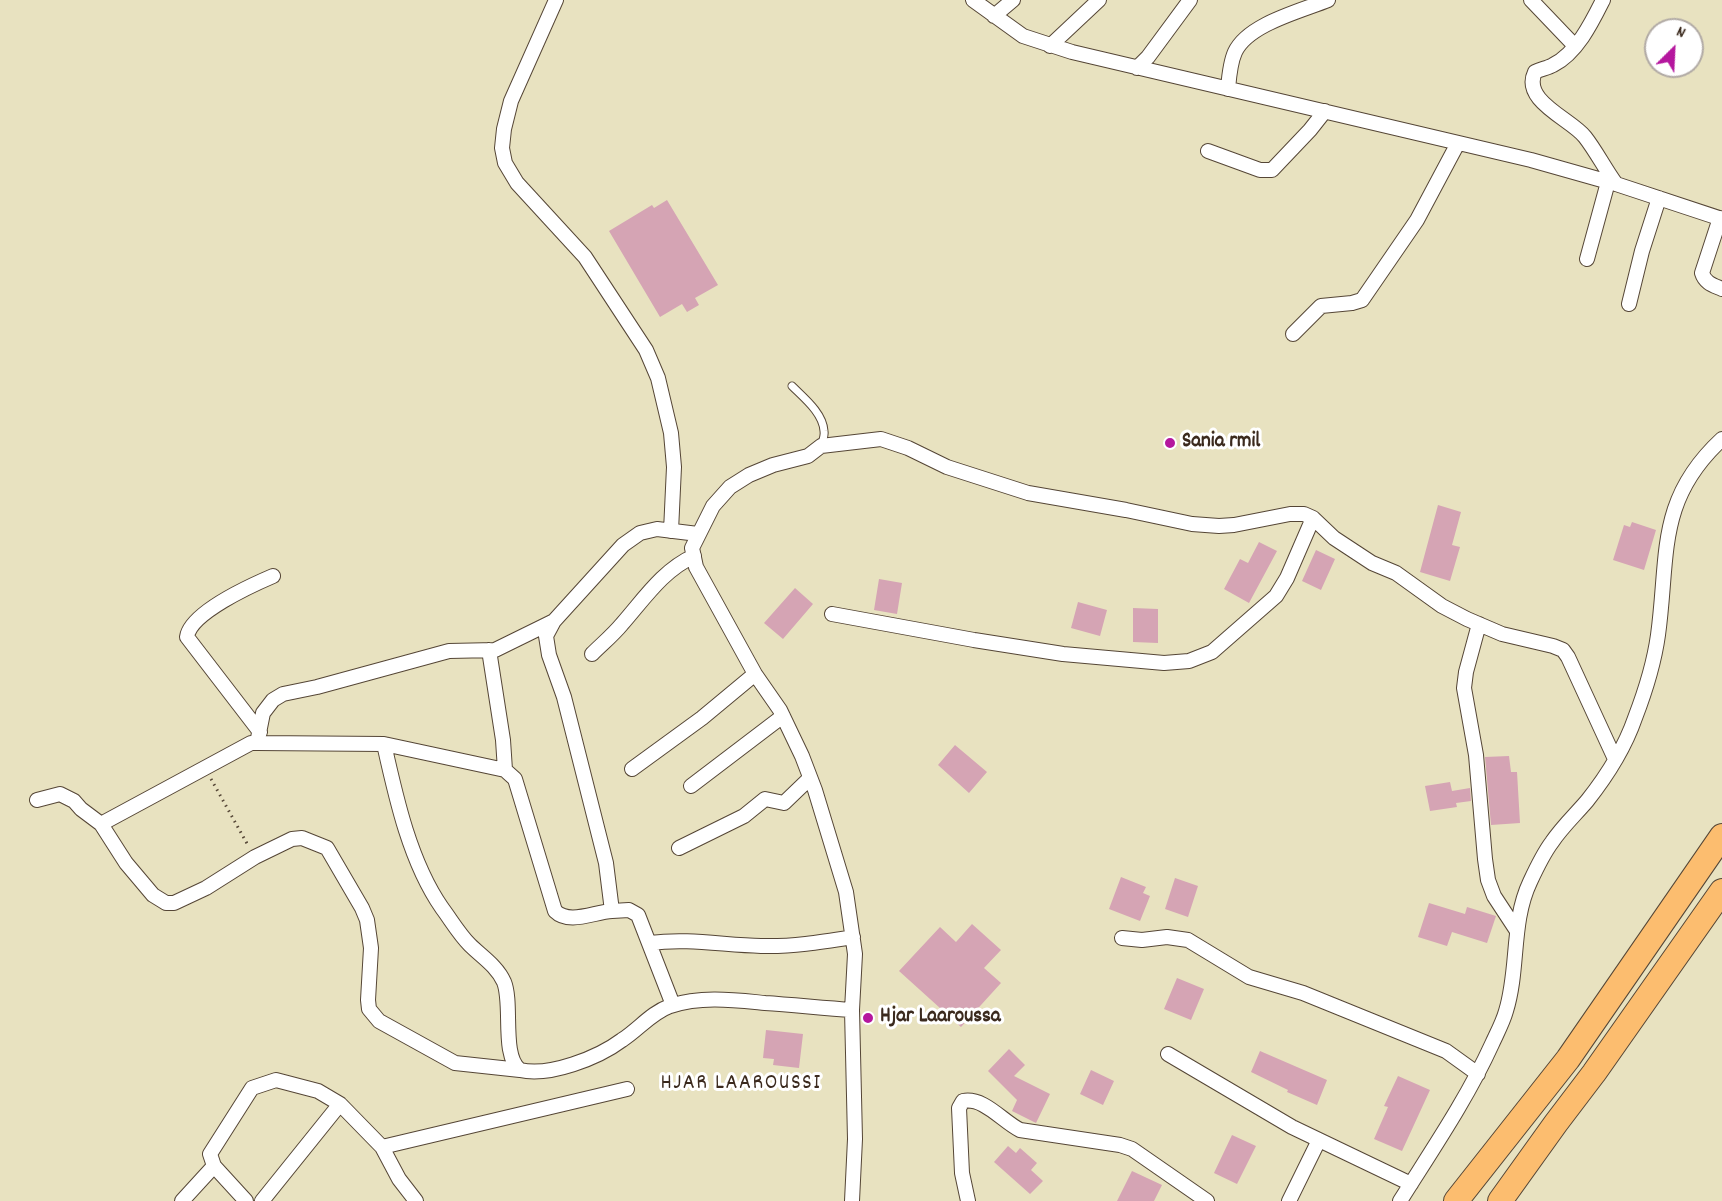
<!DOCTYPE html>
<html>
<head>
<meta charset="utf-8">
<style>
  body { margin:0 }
  #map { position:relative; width:1722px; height:1201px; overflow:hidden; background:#e8e2c0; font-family:Dekko,sans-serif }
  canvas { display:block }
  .north { position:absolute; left:1644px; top:18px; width:60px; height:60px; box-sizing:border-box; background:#fff; border:2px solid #b1aaa5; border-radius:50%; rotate:24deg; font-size:16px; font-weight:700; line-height:24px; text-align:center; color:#3b2a1e }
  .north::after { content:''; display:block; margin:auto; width:21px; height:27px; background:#b5179e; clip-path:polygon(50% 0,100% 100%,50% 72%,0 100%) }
</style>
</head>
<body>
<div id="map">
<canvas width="1722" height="1201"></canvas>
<div class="north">N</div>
</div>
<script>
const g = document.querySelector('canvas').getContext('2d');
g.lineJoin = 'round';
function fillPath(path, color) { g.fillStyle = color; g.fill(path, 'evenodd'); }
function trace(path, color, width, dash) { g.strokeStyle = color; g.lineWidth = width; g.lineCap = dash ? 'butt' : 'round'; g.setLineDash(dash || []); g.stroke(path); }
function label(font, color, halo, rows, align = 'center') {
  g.font = font + ' Dekko,sans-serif'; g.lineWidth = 6; g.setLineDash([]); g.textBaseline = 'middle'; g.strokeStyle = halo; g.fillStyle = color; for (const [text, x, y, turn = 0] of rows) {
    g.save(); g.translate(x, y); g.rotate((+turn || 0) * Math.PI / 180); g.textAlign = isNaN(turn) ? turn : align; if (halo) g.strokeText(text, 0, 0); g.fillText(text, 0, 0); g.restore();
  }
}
const building = new Path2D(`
  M667,200l51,85 -23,13 4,7 -12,7 -5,-8 -22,13 -51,-86 43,-26 2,3z
  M1438,505l23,7 -9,33 8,2 -10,34 -30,-9z
  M1632,522l24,8 -12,40 -31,-10 11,-35 6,2z
  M1259,542l18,9 -28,52 -25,-14 16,-30 8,4z
  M1316,550l19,9 -14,31 -19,-9z
  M879,579l23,4 -5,31 -23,-4z
  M795,588l18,16 -30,35 -19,-16z
  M1078,602l29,8 -7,26 -29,-8z
  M1133,608l25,1v34l-25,-1z
  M955,745l32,27 -18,21 -31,-28z
  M1509,756l2,16h6l3,51 -29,2 -6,-68z
  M1450,782l2,9 18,-3 1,13 -15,2 1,4 -27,4 -5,-25z
  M1121,877l25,10 -3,6 7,3 -10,25 -31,-12z
  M1175,878l23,8 -10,31 -23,-8z
  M1429,903l36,11 2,-7 29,9 -9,27 -35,-11 -5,14 -29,-9z
  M972,924l29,26 -17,18 17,15 -40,44 -62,-56 41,-44 16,15z
  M1177,978l27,11 -13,31 -27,-11z
  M766,1030l37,4 -4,34 -26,-3 1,-6 -11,-1z
  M1009,1049l16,16 -11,11 36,18 -14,29 -24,-12 5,-11 -29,-29z
  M1260,1051l67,29 -10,25 -30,-13 1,-2 -37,-18z
  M1091,1070l23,11 -11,24 -23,-11z
  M1398,1076l32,14 -28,61 -28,-12 14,-32 -4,-1z
  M1232,1135l24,11 -19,38 -23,-11z
  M1008,1146l8,7 4,-5 17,15 -6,7 12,11 -13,13 -36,-32z
  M1132,1171l30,14 -8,16h-37z`);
const path = new Path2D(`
  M211,779l38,68`);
const service = new Path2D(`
  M792,386c12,12 31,27 32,45 1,5 -2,11 -3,15`);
const minor = new Path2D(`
  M556,0l-45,101 -7,28 -2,19 3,15 12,20 68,74 61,93 12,28 13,55 3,34 -3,64
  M973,0l50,36 49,16 459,108 85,24 106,35
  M1531,0l44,46
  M1603,0c-11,22 -26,53 -50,65 -5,3 -12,4 -18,7 -14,29 36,47 50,65 11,14 20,32 31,47
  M994,16l19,-16
  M1050,46l49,-46
  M1137,68l11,-11 42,-57
  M1228,89c1,-12 2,-26 7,-37 13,-28 66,-41 93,-52
  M1208,151l52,19h12l38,-40 15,-19
  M1720,218l-18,55c3,10 11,12 20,16
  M1587,259l21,-77
  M1629,304l13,-53 17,-53
  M1293,334l28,-28 31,-3 10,-3 55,-80 41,-77
  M698,534l-41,-5 -17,4 -17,12 -69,76 -8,15 3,19 15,42 42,166 6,48c-18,1 -43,14 -57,0l-40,-132 -10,-9 -121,-26c12,54 26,118 58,164 9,12 17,26 28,37 11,11 27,21 34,37 9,22 -3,74 16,88 29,7 78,-12 102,-30 17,-11 29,-27 48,-34 32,-10 63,-6 95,-3 29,2 58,5 87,7
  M832,614l142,26 89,14 101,9 25,-2 23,-9 64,-56 11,-18 26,-60
  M1479,624l-13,48 -2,16 12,67 9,104 3,21 6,16 23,35
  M489,650l14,90 2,30
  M592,654c10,-10 21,-19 30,-30 22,-25 41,-54 72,-68
  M260,732l-73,-95c3,-24 65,-52 86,-61
  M257,743l127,1
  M632,769l70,-51 53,-44
  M691,786l92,-70
  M37,800l23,-6 14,7 7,8 20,15 25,39 27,32 13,8h8l32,-15 49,-31 37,-18 10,-1 25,10 35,60 5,12 4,28 -3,52 1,9 10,12 76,42 65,7
  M101,824l150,-81h6l6,-30 10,-13 10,-6 34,-7 132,-36 46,-1 59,-29
  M679,848l65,-32 21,-17 19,4 26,-25
  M612,911l17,-1 9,5 35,90
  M1122,938l20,2 25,-3 21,3 61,37 54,16 143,58 32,23
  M650,943c38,-5 73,2 111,3 31,1 61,-4 92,-9
  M1168,1054l124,73 119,57
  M382,1147l245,-58
  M182,1201l32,-35
  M246,1201l-32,-35 -4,-12 42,-66 24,-8 42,11 22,13 42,43 17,32 17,22
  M262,1201l78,-97
  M852,1201l3,-62 -3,-129 3,-56 -9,-62 -31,-102 -13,-34 -22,-46 -25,-36 -59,-107 -4,-19 21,-42 17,-19 19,-12 24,-10 35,-9 13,-10 60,-7 27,9 39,19 81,26 98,17 66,14 27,2 15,-1 56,-11h14l9,4 21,20 38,25 24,10 46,33 25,13 35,15 51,12 10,4 5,7 47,102
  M968,1201l-6,-28 -3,-65 4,-7c21,-4 39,20 57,29l100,15 12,4 75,52
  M1289,1201l30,-61
  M1400,1201c32,-51 67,-102 92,-157 5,-11 11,-22 14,-33 13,-42 5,-89 24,-129 6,-13 13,-28 22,-40 10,-15 23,-27 35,-41 19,-24 38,-54 48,-83 10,-26 19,-54 23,-83 11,-80 -2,-135 64,-196`);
const motorway = new Path2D(`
  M1456,1201l112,-142 154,-223
  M1500,1201l56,-78 38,-50 128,-182`);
const markers = [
  [1170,443,6,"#b5179e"],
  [868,1018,6,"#b5179e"]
];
const poiNames = [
  ["Sania rmil",1182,443],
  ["Hjar Laaroussa",880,1018]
];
const neighbourhoodNames = [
  ["HJAR LAAROUSSI",741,1085]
];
fillPath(building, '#d5a4b4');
trace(service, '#554636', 9);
trace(minor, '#554636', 16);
trace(motorway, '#554636', 26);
trace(path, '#554636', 3, [1.5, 4.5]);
trace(service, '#fff', 7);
trace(minor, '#fff', 14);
trace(motorway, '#fcbd6f', 24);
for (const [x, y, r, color] of markers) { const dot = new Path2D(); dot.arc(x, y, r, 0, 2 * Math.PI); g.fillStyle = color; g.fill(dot); trace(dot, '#fff', 2); }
label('bold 21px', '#3b2a1e', '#fff', poiNames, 'left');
g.letterSpacing = '1.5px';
label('22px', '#3b2a1e', '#fff', neighbourhoodNames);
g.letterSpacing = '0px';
</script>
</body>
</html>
